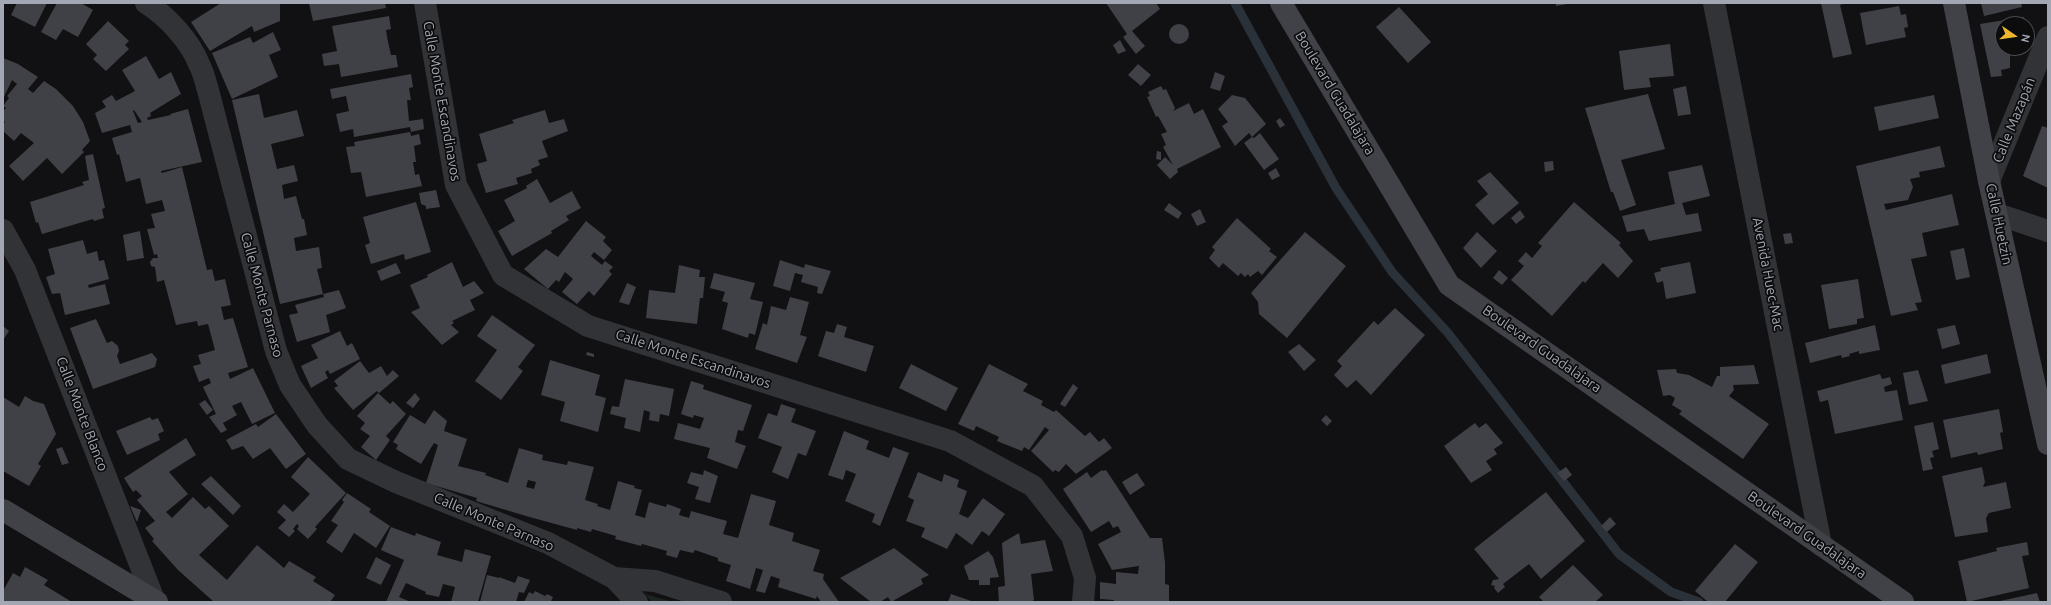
<!DOCTYPE html>
<html>
<head>
<meta charset="utf-8">
<style>
  body { margin:0 }
  #map { position:relative; width:2051px; height:605px; overflow:hidden; background:#111113; font-family:Ubuntu,sans-serif }
  canvas { display:block }
  .frame { position:absolute; inset:0; border:4px solid #a3a7b3; pointer-events:none }
  .north { position:absolute; left:1995px; top:16px; width:40px; height:40px; box-sizing:border-box; background:#0c0c0d; border:1px solid #484a4f; border-radius:50%; rotate:103deg; font-size:11px; font-weight:700; line-height:16px; text-align:center; color:#a3a7b3 }
  .north::after { content:''; display:block; margin:auto; width:14px; height:18px; background:#efb62d; clip-path:polygon(50% 0,100% 100%,50% 72%,0 100%) }
</style>
</head>
<body>
<div id="map">
<canvas width="2051" height="605"></canvas>
<div class="frame"></div>
<div class="north">N</div>
</div>
<script>
const g = document.querySelector('canvas').getContext('2d');
g.lineJoin = 'round';
function fillPath(path, color) { g.fillStyle = color; g.fill(path, 'evenodd'); }
function trace(path, color, width, dash) { g.strokeStyle = color; g.lineWidth = width; g.lineCap = dash ? 'butt' : 'round'; g.setLineDash(dash || []); g.stroke(path); }
function label(font, color, halo, rows, align = 'center') {
  g.font = font + ' Ubuntu,sans-serif'; g.lineWidth = 3.5; g.setLineDash([]); g.textBaseline = 'middle'; g.strokeStyle = halo; g.fillStyle = color; for (const [text, x, y, turn = 0] of rows) {
    g.save(); g.translate(x, y); g.rotate((+turn || 0) * Math.PI / 180); g.textAlign = isNaN(turn) ? turn : align; if (halo) g.strokeText(text, 0, 0); g.fillText(text, 0, 0); g.restore();
  }
}
const green = new Path2D(`
  M645,594l28,8h-21z`);
const stream = new Path2D(`
  M1235,3l101,185 56,84 56,61 171,221 52,38 28,10`);
const building = new Path2D(`
  M17,3h30l-12,24 -24,-12z
  M57,3h24l12,7 -15,27 -15,-8 -7,11 -15,-8z
  M221,3h59v18l-26,11 -2,-6 -42,25 -19,-29z
  M309,3h76l1,5 -73,13z
  M1106,3h50l4,6 -28,22 13,15 -9,8 -13,-17 4,-3z
  M1556,3h11v1l-11,2z
  M1821,3h26l-7,2 12,49 -19,4z
  M1981,3h40l1,4 -38,9z
  M1899,6l2,9 5,-1 2,13 -4,1 2,9 -40,8 -6,-32z
  M1399,7l32,35 -23,21 -32,-36z
  M389,16l2,13 -5,1 2,12 3,13h5l2,12 -57,10 -2,-13 -15,2 -2,-12 15,-3 -5,-25z
  M2024,17l1,7h-22v24h15l1,5 -9,2v13l-9,2 1,6 -11,1 -11,-53z
  M108,21l21,20 -4,4 4,4 -23,22 -13,-12 4,-4 -11,-11z
  M1169 34a10 10 0 1 1 20 0a10 10 0 1 1-20 0Z
  M273,32l8,18 -12,5 9,22 -46,22 -20,-46 38,-16 3,6z
  M1120,40l6,11 -8,3 -5,-9z
  M1670,44l4,32 -25,2 2,9 -27,3 -5,-39z
  M146,56l13,23 12,-7 10,22 -31,19 1,3 -4,2 1,2 23,-5 -1,-1 18,-5 14,53 -41,9 1,2 20,-6 25,103 5,-1 3,12 10,-2 6,26 -10,2 3,13 9,-2 15,49 -20,6 2,6 23,-11 22,45 -23,11 -11,-22 -9,4 5,9 -14,8 4,7 -6,3 -12,-16 7,-3 -13,-27 8,-4 -2,-5 -10,4 -6,-16 8,-2 -3,-9 17,-5 -7,-26 -10,2 -1,-5 -21,4 -12,-45 -7,2 -2,-15 -4,-1 -1,-4 3,-4h5l-1,-4 -3,1 -7,-26 8,-1 -4,-14 14,-3 -3,-11 -16,4 -6,-26 -14,4 -7,-28 -2,1 -5,-17 20,-6 -2,-7 -28,8 -7,-20 11,-6 -4,-6 10,-6 4,6 19,-10 -13,-21zM134,110l8,12 -4,1 -5,-12z
  M3,58l15,6 20,13 -10,12 5,4 11,-12 12,8 17,17 10,16 7,19 -8,9 2,2 -22,22 -15,-16 -24,23 -14,-15 25,-23 -13,-10 -7,8 -11,-10v-6l2,-3 -2,-2v-9l3,-3 -3,-2 6,-8 -2,-2 10,-12 -5,-4 -9,19z
  M1138,64l13,11 -10,11 -13,-11z
  M1215,72l10,4 -5,15 -10,-3z
  M411,74l2,13 -4,1 2,12h-4l2,21 14,-2 1,10 -13,3 -1,-5 -56,10 -1,-8 -13,3 -4,-18 13,-3 -3,-15 -14,3 -2,-10z
  M1161,86l2,4 3,-1 9,19 -2,3 16,-8 5,11 9,-5 18,38 -44,22 1,3 -8,7 -13,-14 8,-8 8,8 -10,-18 3,-2 -5,-11 6,-2 -9,-16 -2,1 -9,-20 3,-1 -2,-4z
  M1686,86l5,28 -13,2 -5,-27z
  M259,94l5,24 33,-8 7,26 -33,8 6,25 17,-4 4,16 -16,4 2,14 12,-3 6,23h2l3,16 -13,3 2,13 23,-4 3,21 -5,1 6,25 16,-4 7,18 -20,7 4,17 -33,10 -8,-27 9,-2 -3,-8 29,-8 -1,-3 -43,10 -48,-204z
  M1648,94l17,55 -44,11 15,45 -16,6 -7,-19h-2l-26,-84z
  M1232,95l13,3 21,26 -14,13 2,1 6,-5 19,26 -15,11 -20,-27 8,-6 -3,-4 -14,13 -13,-20 6,-4 -10,-13z
  M1934,95l5,23 -60,13 -5,-24z
  M545,110l4,13 15,-4 4,12 -26,10 6,16 -10,3 2,5 -9,4 1,4 -16,5 2,6 -32,9 -9,-29 10,-3 -8,-27 35,-11 -2,-3z
  M1280,118l5,7 -5,3 -4,-7z
  M2042,126l6,2v60l-25,-12z
  M410,132l1,4 8,-2 2,10 -7,2 2,16h-3l2,13 4,-1 3,12 -56,11 -5,-25 -10,1 -5,-26 9,-1 -1,-4z
  M1940,146l5,21 -26,5 1,5 -10,2 3,8 -5,13 -24,4 2,6 66,-16 7,31 -37,8 5,23 -16,3 11,43 -7,1 3,7 -27,6 -35,-150z
  M1157,151l4,1v8l-5,-1z
  M93,154l12,54 -3,1 2,9 -10,3 -1,-2 -51,15 -4,-12 -2,1 -6,-21 54,-17 -2,-3 7,-2 -4,-24z
  M1553,161l1,9 -9,2 -1,-10z
  M1702,165l8,31 -28,7 4,12 12,-2 4,18 -53,10 -5,-12 -17,3 -5,-16 53,-12 -7,-32z
  M1276,168l4,8 -8,4 -4,-7z
  M1490,172l29,31 -26,22 -18,-20 13,-11 -11,-13z
  M537,179l13,24 22,-12 9,17 -15,8 3,4 -18,11 1,2 -40,23 -14,-25 17,-10 -11,-21 23,-12 -1,-2z
  M436,190l4,17 -14,2v-3l-5,-2 -2,-11z
  M416,202l15,50 -26,8 -1,-6 -33,10 -6,-19 5,-2 -7,-26z
  M1574,202l47,41 -2,2 14,16 -15,17 -15,-15 -18,20 -2,-2 -31,35 -41,-36 13,-14 -6,-5 8,-9 6,6 10,-12 -4,-3z
  M1169,203l13,10 -4,6 -14,-9z
  M1200,209l6,13 -9,4 -6,-12z
  M1520,210l5,7 -9,7 -5,-6z
  M1237,218l34,31 -2,2 8,6 -15,18 -4,-4 -8,6 -2,-3 -3,3 -4,-4 -3,3 -15,-13 -4,5 -10,-10 6,-8 -3,-3z
  M586,221l20,16 -3,4 9,9 -8,10 -10,-8 -3,4 11,9 3,-4 8,6 -4,4 3,3 -18,22 -5,-5 -12,13 -15,-12 11,-13 -8,-7 -6,10 -3,-2 -8,9 -24,-20 22,-20 12,8z
  M140,231l4,27 -17,3 -4,-26z
  M1305,232l41,34 -59,72 -28,-24 -1,-12 -7,-9z
  M1477,232l20,19 -16,17 -18,-20z
  M1791,233l2,10 -8,1 -2,-10z
  M83,240l4,14 10,-3 2,10 5,-1 5,19 -21,6 1,3 16,-4 5,20 -45,11 -5,-22 -8,1 -6,-17 9,-3 -7,-25z
  M1964,248l6,29 -14,3 -6,-29z
  M780,260l24,8 1,-4 26,7 -9,23 -5,-1 1,-6 -17,-5 2,-7 -8,-2 -5,18 -17,-5z
  M452,262l11,25 11,-6 10,12 -14,7 5,10 -23,11 2,2 -3,2 8,7 -17,13 -31,-33 9,-4 -10,-23 18,-8 -1,-2z
  M1690,262l6,31 -30,6 -3,-18 -6,2 -3,-10 7,-2 -1,-3z
  M396,263l5,10 -20,8 -4,-10z
  M679,265l21,5 -1,7h6l-2,21h-3l-3,26 -51,-6 3,-28 26,3z
  M1499,270l9,8 -6,7 -9,-7z
  M714,273l41,10 -5,16 13,3 -8,33 -6,-2 -1,5 -26,-9 6,-26 -6,-2 3,-9 -15,-4z
  M1858,279l6,39 -7,1v5l-28,5 -8,-44z
  M627,283l9,4 -7,18 -10,-3z
  M790,297l19,5 -9,33 7,2 -10,26 -42,-14 8,-26 4,2 4,-19 15,4z
  M1395,308l30,27 -54,60 -15,-15 -9,8 -13,-13 8,-9 -5,-5 37,-40 4,4z
  M492,315l43,30 -17,22 5,4 -22,29 -26,-19 22,-31 -20,-14z
  M96,319l11,24 5,-2 6,5 1,5 -2,5 3,8 32,-11 5,6 -2,8 -62,22 -23,-61z
  M837,324l10,3 -3,10 30,9 -8,26 -48,-16 8,-25 8,2z
  M1875,325l5,25 -21,4v-3l-10,3 1,2 -8,2 -1,-3 -31,8 -5,-20z
  M1955,325l5,19 -18,5 -5,-20z
  M3,326l6,5 -6,9z
  M340,331l7,15 5,-3 8,16 -30,15 -2,-4 -3,2 3,6 -17,10 -10,-22 17,-8 -7,-13z
  M1299,344l17,16 -12,11 -16,-19z
  M587,352l7,2v3l-8,-2z
  M1987,354l4,19 -46,11 -4,-19z
  M550,360l50,15 -5,20 11,3 -8,34 -38,-11 5,-19 -24,-7z
  M360,361l9,12 12,-7 6,10 6,-6 6,6 -20,17 -2,-2 -24,19 -19,-22 4,-2 -4,-5z
  M911,364l47,24 -12,23 -47,-23z
  M989,364l39,20 -5,7 20,10 -2,4 13,7 2,-2 29,26 5,-4 9,10 5,-4 8,10 -36,26 -10,-10 -7,8 -4,-2 -2,2 -22,-21 18,-21 -4,-3 -16,23 -5,-3 -2,4 -25,-10 2,-4 -23,-11 -2,5 -16,-7z
  M1754,365l5,19 -26,1 1,5 -5,6 40,28 -26,35 -64,-45 3,-3 -10,-6 3,-7 -5,-3 -7,1 -6,-26 19,-1 1,4 12,2 23,12 5,-11h3v-9z
  M1918,370l10,31 -19,4 -6,-32z
  M1880,374l2,5 8,-2 2,7 -8,3 1,5 12,-2 6,30 -68,14 -7,-34 -8,2 -3,-11z
  M625,379l49,10 -5,27 -9,-2 -1,8 -10,-2 1,-8 -6,-2 -4,22 -16,-4 2,-10 -16,-4 2,-8 7,1z
  M691,381l13,4 -1,4 49,16 -9,26 -5,-1 -3,12 11,4 -9,23 -30,-11 3,-10 -36,-9 4,-16 22,6 4,-11 -10,-3 -1,3 -12,-4z
  M1073,384l5,4 -13,19 -5,-3z
  M378,393l12,11 3,-3 13,13 -20,22 4,4 -14,20 -15,-13 9,-11 -10,-7 5,-6 -8,-7z
  M415,393l5,6 -7,9 -7,-5z
  M25,396l8,5 11,3 12,30 -18,30 3,2 -12,20 -26,-15v-74l16,10z
  M205,400l8,10 -6,5 -8,-11z
  M781,404l15,5 -5,13 25,9 -10,25 -8,-3 -10,26 -16,-7 10,-25 -24,-9 10,-25 9,3z
  M1999,409l4,23 -3,1 3,16 -25,6 -1,-3 -26,6 -8,-38z
  M434,410l13,11 -3,10 23,8 -9,27 28,7 -1,2 23,8 11,-35 24,7 -1,5 25,5 1,-4 26,6 -9,33 13,4 -1,2 13,4 8,-29 17,5 -1,2 8,2 -7,25 10,3 4,-16 17,5 1,-3 14,5 -2,6 10,3 2,-7 36,10 -4,13 15,4 13,-44 25,7 -7,24 25,8 -2,8 28,9 -7,21 11,3 -1,5 16,23h-18l-4,-6 -1,3 -38,-12 2,-8 -9,-3 -6,17 -9,-2 7,-21 -7,-2 -6,21 -24,-8 5,-16 -13,-4v-3l-23,-8 -2,3 -13,-3 -3,8 -11,-3 1,-4 -25,-7 -1,2 -26,-7 1,-3 -24,-7 -1,3 -14,-4v2l-51,-14 -50,-15 1,-3 -51,-15 12,-38 -4,-2 -13,21 -25,-15 2,-4 -5,-3 17,-27 15,9zM528,480l8,2 -2,7 -8,-2z
  M276,414l30,40 -20,15 -16,-21 -17,11 -10,-13 -11,4 -6,-10 30,-16 2,3z
  M1326,415l6,6 -5,5 -6,-6z
  M150,417l2,3 6,-2 6,13 -6,3 2,6 -33,15 -11,-24z
  M1933,422l6,27 -7,2 2,6 -4,1 3,11 -10,2 -9,-45z
  M1475,423l4,5 7,-5 17,20 -9,6 3,5 -11,7 6,9 -21,13 -27,-37z
  M844,431l25,10 -3,8 23,9 4,-11 16,6 -29,73 -8,-4 3,-8 -30,-13 11,-27 -10,-4 -3,10 -15,-5z
  M186,438l10,17 -27,17 19,22 -22,18 6,6 21,-21 12,12 4,-3 20,20 -30,29 28,25 30,-35 27,23 5,-7 27,16 -3,4 22,14 -5,7h-116l-36,-32 -26,-29 2,-2 -9,-11 10,-7 -18,-21 5,-4 -6,-6 -3,2 -9,-14z
  M62,447l7,16 -7,2 -6,-16z
  M308,457l38,36 -31,34 2,2 -9,10 -11,-10 2,-3 -2,-2 -4,5 2,2 -6,6 -11,-9 8,-8 -9,-8 7,-8 9,8 17,-18 -19,-17z
  M1566,467l6,8 -8,6 -7,-8z
  M1982,467l3,15 -2,5 23,-5 5,26 -22,5 -3,5 2,14 -33,5 -13,-61z
  M704,470l14,6 -8,27 -15,-4 4,-12 -12,-4 4,-11 12,3z
  M1102,470l1,1 3,-1 10,15 34,53h12l3,25v21l4,1v17h-55v-2l-14,-1v-17l16,2v-12l22,2 1,-8 -27,4 -14,-26 23,-12 -3,-6 -5,2 -4,-7 -18,11 -28,-43 24,-17 4,6z
  M918,472l24,10 2,-8 15,6 -2,7 10,4 -8,23 9,4 15,-20 22,16 -16,22 -7,-5 -10,14 -16,-12 -9,16 -26,-12 4,-9 -19,-7 8,-21 -6,-3z
  M1137,473l8,12 -15,10 -8,-13z
  M211,476l30,30 -8,9 -32,-31z
  M1546,492l39,49 -44,38 -12,-15 -26,20 2,3 -7,6 -4,-5 1,-2 -4,-1 2,-5 6,-1 -25,-30z
  M347,493l24,16 -2,3 21,14 -14,22 -22,-15 -12,20 -16,-11 12,-17 -7,-4 13,-19 -2,-2z
  M130,506l11,4 -4,12z
  M1610,517l6,7 -9,8 -6,-6z
  M391,527l24,9 1,-3 25,9 -4,13 25,7 3,-13 26,7 -13,46h-27l4,-15 -12,-3 -4,13 -14,-3 1,-2 -20,-9 -7,14 12,5h-25l18,-42 -23,-10z
  M1019,533l2,11 24,-4 8,31 -22,3 3,26 -3,2h-32l-1,-15 7,-1 -3,-43z
  M2027,542l2,13 -7,1 7,32 -62,14 -9,-41 39,-10 -1,-3z
  M1735,544l23,18 -33,40h-17l-13,-11z
  M894,548l35,27 -8,4 2,5 -32,18 -3,-5 -8,5h-9l-31,-24z
  M988,551l5,6 6,20 -9,1v7h-11v-5h-10l-5,-14z
  M376,557l15,8 -10,20 -15,-7z
  M1573,565l30,30 -8,7h-51l-5,-5z
  M25,567l23,13 -4,5 28,17h-69v-11l10,-18 7,4z
  M487,575l12,3v-1l16,6 3,-7 12,4 -6,13 -5,-1 -3,10h-36z
  M535,591l10,5 2,-2 6,3 -2,4 3,1h-30l5,-10 4,2z
  M2037,593l3,9h-40v-1z
  M951,594l23,8h-26z`);
const street = new Path2D(`
  M146,3c21,13 44,38 53,61 5,9 7,20 10,30l67,257 14,34 27,40 31,34 48,23 152,61 66,35 23,24
  M425,3l31,182 47,90 85,51 362,115 83,45 39,50 13,42 -2,24
  M1714,3l107,542
  M1989,181l59,-144
  M1997,214l51,17
  M3,230l22,40 129,330
  M614,578l41,3 66,21`);
const secondary = new Path2D(`
  M1281,3l168,282 454,317
  M1954,3l35,178 59,263
  M3,510l154,92`);
const streetNames = [
  ["Boulevard Guadalajara",1335,93,59],
  ["Calle Monte Escandinavos",442,101,80],
  ["Calle Mazapán",2014,120,-68],
  ["Calle Huetzin",1999,224,78],
  ["Avenida Huec-Mac",1768,274,79],
  ["Calle Monte Parnaso",262,295,75],
  ["Boulevard Guadalajara",1542,349,35],
  ["Calle Monte Escandinavos",693,359,18],
  ["Calle Monte Blanco",82,414,69],
  ["Calle Monte Parnaso",494,522,23],
  ["Boulevard Guadalajara",1807,535,35]
];
fillPath(green, '#1d251f');
trace(stream, '#2a3138', 9);
fillPath(building, '#404146');
trace(street, '#323337', 22);
trace(secondary, '#404247', 22);
label('14px', '#a3a7b3', '#0c0c0d', streetNames);
</script>
</body>
</html>
